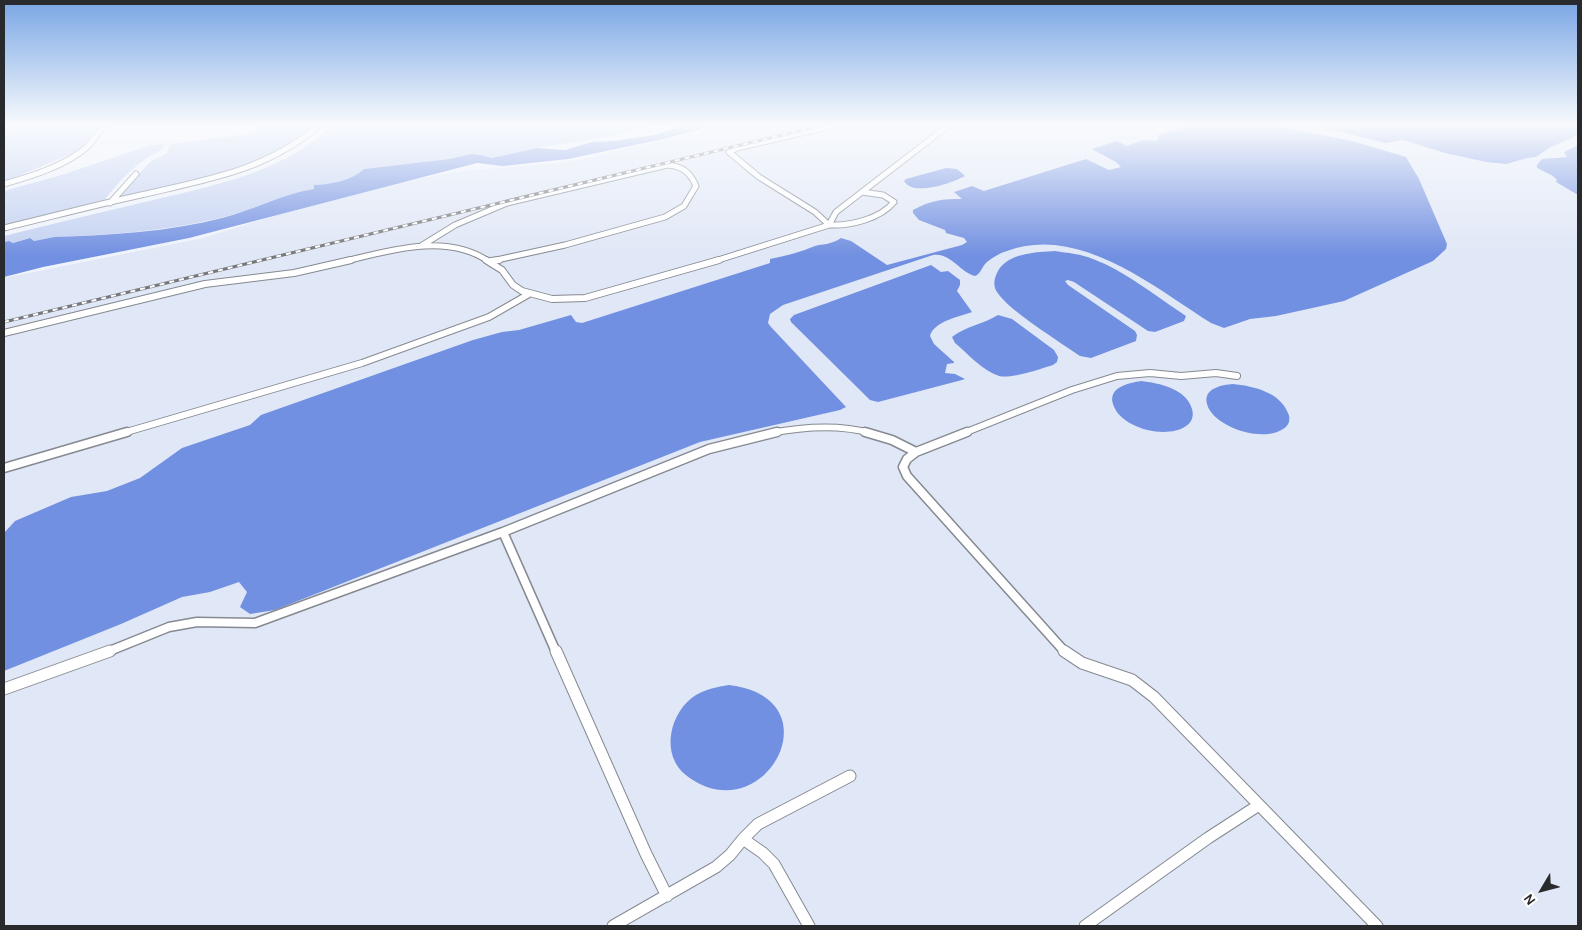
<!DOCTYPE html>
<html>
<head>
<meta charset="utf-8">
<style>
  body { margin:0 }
  #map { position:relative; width:1582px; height:930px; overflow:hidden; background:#eff3fb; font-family:Karla,sans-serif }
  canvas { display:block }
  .frame { position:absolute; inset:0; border:5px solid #292a2d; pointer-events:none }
  .north { position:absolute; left:1517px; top:865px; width:50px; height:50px; -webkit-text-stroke:4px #fff; paint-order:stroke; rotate:233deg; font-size:14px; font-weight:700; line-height:20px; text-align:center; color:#292a2d }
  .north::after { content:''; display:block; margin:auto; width:18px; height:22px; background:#292a2d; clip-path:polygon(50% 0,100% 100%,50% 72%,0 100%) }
</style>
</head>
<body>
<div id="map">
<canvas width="1582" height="930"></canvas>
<div class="frame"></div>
<div class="north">N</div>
</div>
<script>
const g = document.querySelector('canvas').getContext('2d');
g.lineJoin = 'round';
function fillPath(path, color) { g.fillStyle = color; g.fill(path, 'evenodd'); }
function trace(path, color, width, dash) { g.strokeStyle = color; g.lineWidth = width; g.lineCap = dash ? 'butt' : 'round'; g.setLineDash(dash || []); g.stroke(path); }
const built = new Path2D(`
  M710,125h602l81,18 10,-3 42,13 41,9 20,2 21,-6 9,-1 13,-9 29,-13v10l-11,5 1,7h-13l-18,8v3l16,8 4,4 -1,2 5,4 17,9v731h-1574v-648l199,-40 96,-30 93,-24 68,-13 107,-9 134,-30z`);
const green = new Path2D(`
  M4,125h97c-11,7 -11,17 -25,27l-72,30z
  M266,125h49c-40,39 -99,50 -152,62 -15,4 -31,10 -46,10l34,-36 15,-7 5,-10 79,-10z
  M332,125h318l-38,11 -75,12 -45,10 -11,-3 -10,-1 -22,5 -85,10c-12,11 -34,16 -50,17v3c-33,5 -62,22 -94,29 -54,13 -111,17 -166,19l-20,4 -5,-3 -16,5 -4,-2 -5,1v-6c47,-12 94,-23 141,-34 65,-16 138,-28 187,-77z
  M165,144c-7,12 -12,9 -21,16 -15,11 -29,26 -40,41l-100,24v-34l61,-17 85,-29z`);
const water = new Path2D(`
  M685,125h21l-6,4 -37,10 -95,20 -65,7 -26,-3 -288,75 -146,29 -39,10v-35l5,-1 4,2 17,-5 4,3 20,-4c56,-2 114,-5 168,-19 31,-8 60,-24 92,-29v-4c16,0 38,-5 50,-16l85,-10 22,-5 10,1 11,3 45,-10 28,2 27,-8 21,-1 42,-6z
  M1188,125h83l81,16 54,16 13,22 28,65 -1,5 -13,12 -89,40 -68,15 -26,3 -26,9 -13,-5c-57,-36 -132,-99 -204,-72 -7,2 -14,6 -20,11 -5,4 -6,12 -12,14 -15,-4 -25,-24 -42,-21l-150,50 -13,9 -2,9 3,4 75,80 -6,3 -140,32 -425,168 -25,4 -10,-7 7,-15 -8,-10 -29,10 -28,5 -61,27 -117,47v-138l11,-12 56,-24 36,-6 33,-13 42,-30 68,-23 11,-10 212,-75 29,-8 17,-2 52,-15 5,7 6,1 188,-60v-4c16,-3 30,-7 45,-13 5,-2 11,-1 15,-3 4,-1 8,-3 11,-5l10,3 36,24 75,-20 5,-3 -3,-4 -18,-5 -1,-3 -26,-10 -6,-7v-3c18,-10 30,-11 49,-11l-8,-7 18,-6 12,5 102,-32 23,11 12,-3 -5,-5 -24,-13 25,-8 10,5 17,-6 12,1 3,-3 -1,-3z
  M1312,125h266v10l-29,13 -13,9 -9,1 -21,6 -20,-2 -41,-9 -42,-13 -17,3z
  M1578,145v50l-22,-13 1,-2 -4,-4 -16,-8v-3l5,-6 25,-2 -3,-5z
  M946,168l11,1 8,7c-13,7 -52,21 -61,5l2,-2z
  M1055,251c13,2 26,3 38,8 32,12 64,38 93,57l-2,5 -29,11 -7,-1 -74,-49 -6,-2 -3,1 3,4 67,46 2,4 -1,6 -45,17 -11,-2c-20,-14 -72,-46 -83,-64 -4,-6 -3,-13 0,-19 9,-20 39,-21 58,-22z
  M931,265l10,7 7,-1 12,9v5l-3,6 15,21c-13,5 -38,9 -42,24l4,8 20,18v1l-7,1 -2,9 10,1 10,5 -3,1 -84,22 -8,-2 -79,-78 -1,-3 4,-4z
  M998,315l14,4 42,31 4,7 -1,5 -4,3c-13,4 -41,14 -54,11 -16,-5 -31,-22 -44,-33l-3,-6c14,-11 32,-13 46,-22z
  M1141,381c18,2 46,8 51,28 2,7 0,13 -6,17 -20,14 -66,2 -73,-22 -5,-17 16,-21 28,-23z
  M1233,384c20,2 47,8 55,29 3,6 1,13 -5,16 -20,14 -70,-2 -76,-25 -4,-16 15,-19 26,-20z
  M729,685c109,13 35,149 -42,91 -28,-21 -17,-65 9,-81 10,-6 21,-8 33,-10z`);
const minorFar3 = new Path2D(`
  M4,184c28,-8 61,-18 83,-37 7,-7 11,-15 18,-22
  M110,203l26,-29
  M829,225l-14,-13 -56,-35 -30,-25 8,-4 98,-23
  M829,225l7,-13 113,-87
  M4,228c46,-11 91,-23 137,-33 68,-16 124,-24 179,-70
  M421,246l34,-21 52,-22 160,-38c15,1 23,7 29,21l-12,20 -19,11 -100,28 -73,16
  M346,261c45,-11 101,-28 142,0
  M715,261l114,-36c21,1 51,-6 65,-23l-11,-7 -21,-3`);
const minorFar2 = new Path2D(`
  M486,260l16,10 11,15 9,6 30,8 33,-1 134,-38
  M491,261l8,-1
  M4,333l201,-49 89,-11 57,-13
  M123,433l239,-70 127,-46 40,-23
  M770,433c32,-6 68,-9 100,0
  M964,433l108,-43 45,-14 33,-3 31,3 35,-3 21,3`);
const minorFar1 = new Path2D(`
  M865,432l27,8 24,12 -9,7 -4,8 4,9 158,176
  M916,452l51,-20
  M4,468l123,-36
  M503,532l53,120
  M107,652l62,-25 28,-5 58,1 248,-91 206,-83 68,-17`);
const minor = new Path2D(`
  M556,651l90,203 21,42
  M1064,651l18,12 50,17 22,17 223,229
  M4,689l106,-38
  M743,839l15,-15 92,-48
  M613,926l103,-59 14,-12 13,-16 20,14 11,11 35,62
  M1085,926l123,-88 51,-33`);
const rail = new Path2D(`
  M4,322l820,-197`);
fillPath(built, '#e0e7f6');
fillPath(green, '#c3d1f1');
fillPath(water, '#7290e1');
trace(minorFar3, '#868990', 7);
trace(minorFar2, '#868990', 8);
trace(minorFar1, '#868990', 11);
trace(minor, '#868990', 13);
trace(minorFar3, '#fff', 5);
trace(minorFar2, '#fff', 6);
trace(minorFar1, '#fff', 8);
trace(minor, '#fff', 11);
trace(rail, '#76787d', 3);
trace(rail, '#fff', 2, [5]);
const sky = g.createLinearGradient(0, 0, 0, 255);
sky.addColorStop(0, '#79a6e5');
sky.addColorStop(0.49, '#f8fafd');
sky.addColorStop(1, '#f8fafd00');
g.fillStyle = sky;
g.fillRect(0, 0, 1582, 255);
</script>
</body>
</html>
